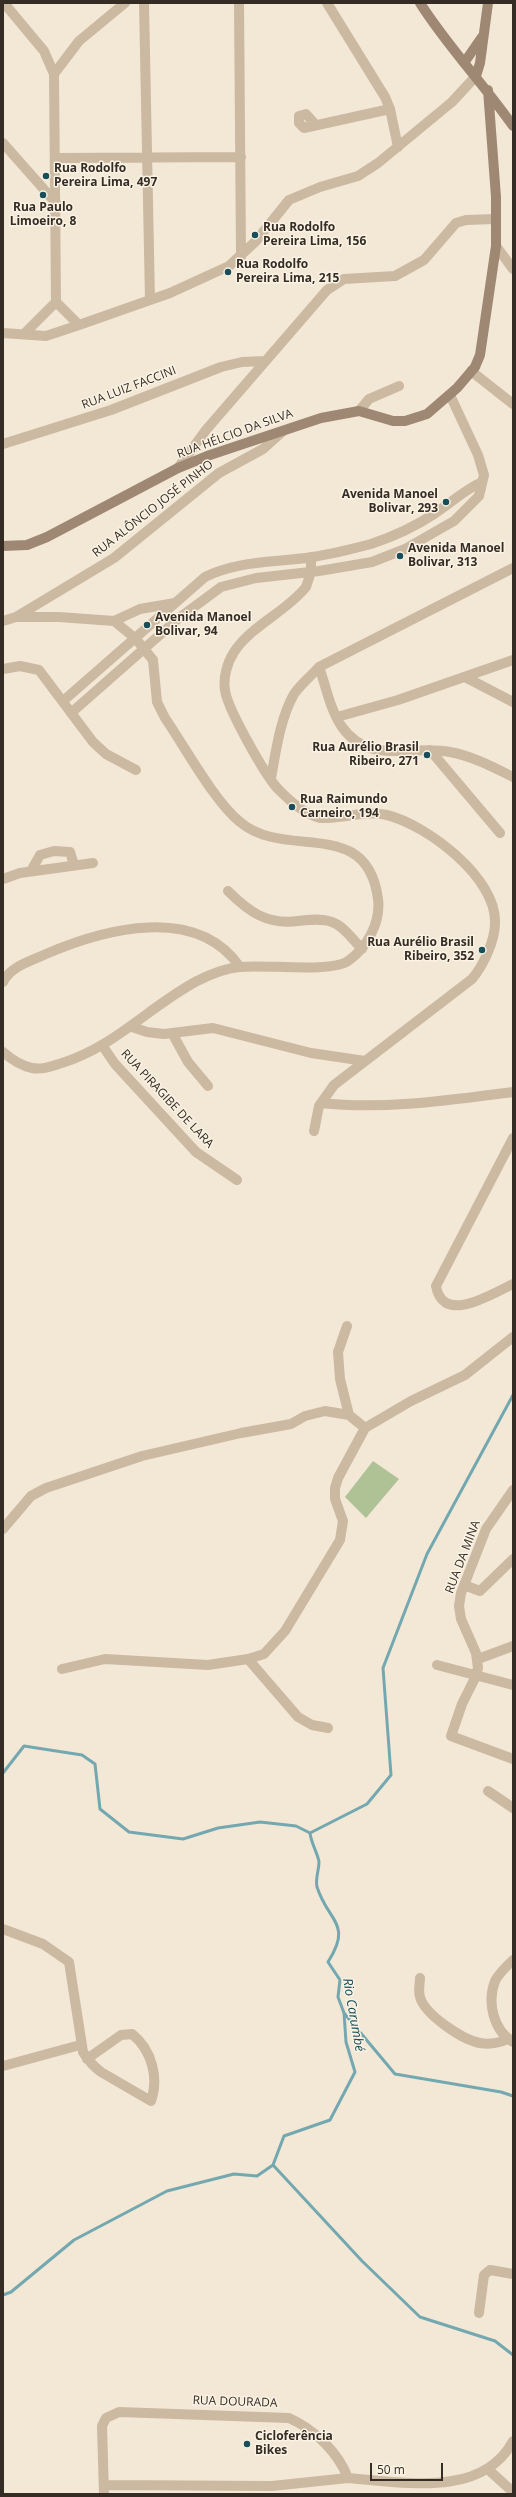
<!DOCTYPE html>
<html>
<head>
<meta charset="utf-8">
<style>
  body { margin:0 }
  #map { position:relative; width:516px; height:2497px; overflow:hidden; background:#f3e8d6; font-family:"Open Sans",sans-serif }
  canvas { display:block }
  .frame { position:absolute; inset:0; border:4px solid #352c25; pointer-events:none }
  .scale { position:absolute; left:370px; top:2463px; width:73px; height:18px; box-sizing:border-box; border:2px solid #352c25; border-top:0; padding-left:5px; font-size:12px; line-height:14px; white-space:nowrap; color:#352c25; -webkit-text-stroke:3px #faf2e3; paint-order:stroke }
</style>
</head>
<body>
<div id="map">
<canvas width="516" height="2497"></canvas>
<div class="frame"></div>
<div class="scale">50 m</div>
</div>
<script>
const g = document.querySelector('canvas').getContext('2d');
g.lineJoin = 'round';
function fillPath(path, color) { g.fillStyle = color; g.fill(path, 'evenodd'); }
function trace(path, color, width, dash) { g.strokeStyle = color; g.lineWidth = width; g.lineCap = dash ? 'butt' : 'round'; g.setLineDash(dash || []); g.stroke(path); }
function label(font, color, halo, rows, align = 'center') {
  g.font = font + ' "Open Sans",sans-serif'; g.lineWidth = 3; g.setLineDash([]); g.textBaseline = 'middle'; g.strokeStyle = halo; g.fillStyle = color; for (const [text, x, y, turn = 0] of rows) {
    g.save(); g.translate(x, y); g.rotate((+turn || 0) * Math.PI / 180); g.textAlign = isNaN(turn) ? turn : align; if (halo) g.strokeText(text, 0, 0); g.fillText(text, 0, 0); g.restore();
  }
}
const green = new Path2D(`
  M373,1461l26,18 -33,39 -21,-21z`);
const stream = new Path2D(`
  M3,1773l21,-27 58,9 13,9 5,45 29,23 54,7 35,-11 42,-6 36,4 14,7c1,10 8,21 9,29 0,8 -4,17 -2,25 11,35 36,36 11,75l12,18 -2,17 6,16 2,29 9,30 -25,48 -46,16 -11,29
  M310,1833l57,-29 24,-29 -8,-107 44,-114 86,-159
  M344,2013l51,61 106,18 12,4
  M273,2165l89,96 58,56 75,24 18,14
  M3,2295l8,-3 63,-52 93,-49 67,-17 23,2 16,-11`);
const street = new Path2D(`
  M4,3l40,48 10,23
  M125,3l-46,38 -25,33 2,228 23,23 91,-32 59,-27 27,-25 33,-41 31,-13 38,-11 20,-13 74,-61 24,-26
  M144,3l6,297
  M239,3l2,254
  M327,3l58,94 5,12 8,38
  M315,124l-9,-10 -7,2v7l5,5 86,-19
  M3,143l53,60
  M56,158l185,-1
  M496,246l17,23
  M3,333l43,3 33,-11
  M24,334l32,-32
  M471,371l42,33
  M359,411l10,-12 30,-13
  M3,444l108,-34 110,-43 21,-5 22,-1
  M178,468l28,-38 121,-140 17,-11 51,-3 29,-16 32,-37 10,-3 29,-1
  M311,557v15l-5,15c-20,25 -54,38 -72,65 -7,11 -11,26 -9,38 2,18 40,85 53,99 13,13 25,24 42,29 22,1 45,-8 67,-3 40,10 110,63 108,108 0,18 -12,43 -23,56l-138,106 -15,21 -5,25
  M16,617l98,-59 105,-85 44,-24 20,-18
  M3,621l13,-4h43l55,4 26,-12 35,-6
  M319,667c7,19 11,43 23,60 28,39 69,17 108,25 22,4 43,15 63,25
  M3,669l17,-3 19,4 54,72 13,12 30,16
  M465,677l48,25
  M63,701l142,-124c34,-17 70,-14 107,-20 20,-3 40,-8 59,-13 21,-7 45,-18 63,-30 17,-11 30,-24 48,-32
  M71,713l108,-95 42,-31 35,-9 63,-7 53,-9 33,-13 49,-28 25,-25 5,-21 -6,-20 -28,-60
  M337,717l61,-17 115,-40
  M430,750l70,83
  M271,778c5,-27 9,-59 23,-84 7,-10 17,-18 25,-27l194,-99
  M31,871l9,-16 14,-4 16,1 4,13
  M3,879l17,-6 73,-10
  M228,891c21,21 39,34 70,30 11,-1 23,-3 34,1 12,4 21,18 30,27
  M3,982c8,-16 28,-21 43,-28 58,-25 150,-50 194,13
  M132,1027l15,5 17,2 49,-6 98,25 54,8
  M172,1033l16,29 20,24
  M102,1045l13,19 81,88 41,28
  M3,1052c8,7 19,14 29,16 11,2 20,-2 30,-5 52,-16 88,-57 135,-82 12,-6 29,-13 43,-14 23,-3 91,6 108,-6 19,-13 33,-39 30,-62 -11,-84 -92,-38 -138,-77 -26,-21 -55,-75 -75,-104l-8,-16 -4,-42 -17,-21 -22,-18
  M321,1103c64,7 129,-3 192,-11
  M513,1138l-77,148c7,40 57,7 77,-2
  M347,1326l-9,26 2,27 9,36
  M513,1490l-27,39 -25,64 -2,13 2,13 15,34 2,15 -2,8 -14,28 -11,32 62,23
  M3,1529l28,-33 15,-8 96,-32 99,-23 50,-9 14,-8 20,-5 24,4 16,13 46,-27 54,-26 48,-38
  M464,1585l16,6 33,-32
  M248,1659l50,58 14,8 16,3
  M478,1659l35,-13
  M437,1665l76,20
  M62,1669l43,-10 103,6 40,-6 16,-5 21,-23 55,-91 3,-19 -8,-22v-11l3,-10 27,-50
  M488,1791l25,17
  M3,1929l40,15 26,18 14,90c5,8 10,14 18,20l50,29c8,-23 1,-51 -19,-67l-11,1 -34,24
  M513,1960c-6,6 -14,13 -18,21 -8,21 -2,49 18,61
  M420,1978c0,5 -2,13 0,19 5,18 43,43 60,46 11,2 19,0 28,-4
  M3,2066l77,-21
  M479,2313l5,-38 6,-5 23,4
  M491,2472l22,20
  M104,2485l168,1 76,-8
  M104,2494l-2,-68 4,-8 13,-6 170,6c25,11 49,34 59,60 60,5 135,19 165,-37`);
const secondary = new Path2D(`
  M420,3c28,44 63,80 93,123
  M464,63l18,-26
  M476,76l4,-13 8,-60
  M3,546l24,-1 20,-8 131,-69 32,-13 111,-37 38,-7 34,10h12l22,-7 30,-26 18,-21 5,-12 16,-109v-49l-8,-107`);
const markers = [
  [46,176,4,"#184d59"],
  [43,195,4,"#184d59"],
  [255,235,4,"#184d59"],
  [228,272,4,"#184d59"],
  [446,502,4,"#184d59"],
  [400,556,4,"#184d59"],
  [147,625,4,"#184d59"],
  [427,755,4,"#184d59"],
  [292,807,4,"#184d59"],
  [482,950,4,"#184d59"],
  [247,2444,4,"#184d59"]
];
const poiNames = [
  ["Rua Rodolfo",54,169],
  ["Pereira Lima, 497",54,183],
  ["Rua Paulo",43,208,"center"],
  ["Limoeiro, 8",43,222,"center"],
  ["Rua Rodolfo",263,228],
  ["Pereira Lima, 156",263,242],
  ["Rua Rodolfo",236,265],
  ["Pereira Lima, 215",236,279],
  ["Avenida Manoel",438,495,"right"],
  ["Bolivar, 293",438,509,"right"],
  ["Avenida Manoel",408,549],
  ["Bolivar, 313",408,563],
  ["Avenida Manoel",155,618],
  ["Bolivar, 94",155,632],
  ["Rua Aurélio Brasil",419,748,"right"],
  ["Ribeiro, 271",419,762,"right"],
  ["Rua Raimundo",300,800],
  ["Carneiro, 194",300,814],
  ["Rua Aurélio Brasil",474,943,"right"],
  ["Ribeiro, 352",474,957,"right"],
  ["Cicloferência",255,2437],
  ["Bikes",255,2451]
];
const streetNames = [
  ["RUA LUIZ FACCINI",129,388,-21],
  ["RUA HÉLCIO DA SILVA",235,434,-20],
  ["RUA ALÔNCIO JOSÉ PINHO",153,509,-38],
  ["RUA PIRAGIBE DE LARA",167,1099,47],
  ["RUA DA MINA",463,1557,-69],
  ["RUA DOURADA",235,2402,2]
];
const waterNames = [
  ["Rio Carumbé",353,2015,80]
];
fillPath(green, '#aec296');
trace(stream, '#73a8b1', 3);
trace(street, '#cbb9a2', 10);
trace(secondary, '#9f8873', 10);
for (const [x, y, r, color] of markers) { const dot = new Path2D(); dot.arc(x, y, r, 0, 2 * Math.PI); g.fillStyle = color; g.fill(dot); trace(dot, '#faf2e3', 1.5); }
label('bold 12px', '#352c25', '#faf2e3', poiNames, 'left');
label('12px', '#352c25', '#faf2e3', streetNames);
label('italic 13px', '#184d59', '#faf2e3', waterNames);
</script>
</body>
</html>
